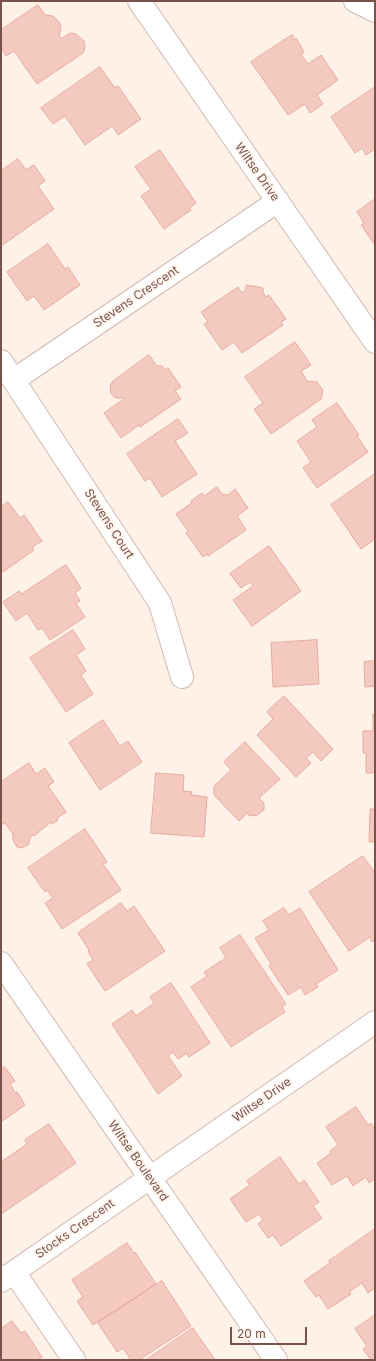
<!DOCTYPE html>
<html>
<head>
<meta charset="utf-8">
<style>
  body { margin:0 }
  #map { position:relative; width:376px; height:1361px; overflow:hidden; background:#fdf1e8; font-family:Inter,sans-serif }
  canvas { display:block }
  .frame { position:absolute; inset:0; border:2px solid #79524a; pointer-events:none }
  .scale { position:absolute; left:230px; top:1327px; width:77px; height:18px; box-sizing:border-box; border:2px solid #79524a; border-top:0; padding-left:5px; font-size:12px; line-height:14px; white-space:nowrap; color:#79524a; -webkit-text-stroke:3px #fff6f0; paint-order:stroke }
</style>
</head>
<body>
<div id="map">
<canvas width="376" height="1361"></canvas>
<div class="frame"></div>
<div class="scale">20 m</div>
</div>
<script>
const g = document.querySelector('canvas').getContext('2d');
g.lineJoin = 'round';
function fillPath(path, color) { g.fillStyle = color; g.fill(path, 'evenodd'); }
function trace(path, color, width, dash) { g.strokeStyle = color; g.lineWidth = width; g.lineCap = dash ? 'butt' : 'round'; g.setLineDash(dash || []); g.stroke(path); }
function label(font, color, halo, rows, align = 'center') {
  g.font = font + ' Inter,sans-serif'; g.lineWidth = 4; g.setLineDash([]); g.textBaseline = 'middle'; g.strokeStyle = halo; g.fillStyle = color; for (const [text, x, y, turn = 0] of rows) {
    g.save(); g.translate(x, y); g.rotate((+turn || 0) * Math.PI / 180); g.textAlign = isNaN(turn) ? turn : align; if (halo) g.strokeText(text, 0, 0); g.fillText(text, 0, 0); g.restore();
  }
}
const building = new Path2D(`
  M38,5l7,10 8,1 7,7 1,6 -2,6 2,4 9,-6 6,1 8,7 1,6 -2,6 -46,31 -23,-33 -8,5 -5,-8v-18z
  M292,35l2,1 -2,2 1,2 3,-2 8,14 -3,2 7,10 13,-9 17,25 -21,15 6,9 -13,9 -5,-9 -17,11 -37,-53z
  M100,67l15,21 3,-2 23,33 -23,16 -6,-9 -27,19 -20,-29 -12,8 -12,-16z
  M375,87v62l-9,6 -4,-7 -7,5 -24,-36z
  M160,150l36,53 -7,5 2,2 -27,19 -23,-33 10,-7 -16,-22z
  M18,159l8,11 8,-5 11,16 -7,5 16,23 -53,37v-75z
  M375,199v46l-14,-20 3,-2 -7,-11z
  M48,244l17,25 3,-2 12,18 -36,25 -10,-14 -7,5 -20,-29z
  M247,285l16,3v4l3,5 3,-2 17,24 -5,3 2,3 -41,28 -8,-11 -12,8 -18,-26 4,-2 -7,-10 37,-25 4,6 3,-2z
  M295,342l16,23 -10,6 6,10 10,1 6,8 -2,9 -50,35 -17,-25 9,-6 -18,-26z
  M149,355l8,11h5l3,4 3,-2 13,19 -6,4 6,8 -41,28 -1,-2 -18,13 -17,-25 21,-15h-7l-4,-1 -3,-4 -1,-7 3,-5z
  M337,403l22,32 -2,1 11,16 -51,36 -14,-20 8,-6 -14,-21 20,-14 -5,-7z
  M178,419l10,14 -13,8 22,33 -35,23 -12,-19 -5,3 -18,-27z
  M375,474v65l-14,10 -30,-44z
  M217,487l5,7 6,1 7,-6 13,19 -11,8 9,14 -38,26 -1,-2 -4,3 -17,-24 2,-2 -12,-17 16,-11 -1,-2 11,-8 2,3z
  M8,502l12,16 4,-3 18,26 -10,6 2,3 -31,22 -2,-3v-62z
  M269,546l32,45 -49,35 -19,-26 20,-14 -3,-4 -9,6 -11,-14z
  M66,565l15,23 -6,5 5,8 -4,2 9,14 -35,23 -8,-12 -4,2 -11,-17 -11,8 -13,-19 16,-11 2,3z
  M73,630l12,19 -9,6 10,16 -5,4 12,19 -27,18 -36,-54z
  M317,640l2,44 -46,3 -2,-44z
  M375,661v25l-10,1 -1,-25z
  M284,696l49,53 -12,12 -8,-9 -7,6 5,5 -15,14 -39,-42 16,-16 -6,-7z
  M373,714h2v59h-9v-20h-3v-22h10z
  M103,720l17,26 8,-5 14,21 -42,28 -31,-47z
  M245,742l35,37 -21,19 5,5v7l-7,5 -7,1 -3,-3 -8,8 -25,-26v-9l17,-16 -7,-8z
  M29,763l7,11 9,-6 9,14 -6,4 18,26 -9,6 1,2 -6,4 -1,-2 -17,14 -1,-1 -3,2 -1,7 -7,4 -5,-1 -4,-7v-6l-8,-11 -4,2v-43z
  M156,773l28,2 -1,16 9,1 -1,3 16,2 -3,40 -53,-4z
  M375,803v39h-6l1,-33h5z
  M85,829l22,33 -4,2 18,26 -59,39 -17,-26 8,-5 -6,-8 -2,2 -17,-24z
  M363,856l12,17v67l-3,2 -2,-5 -21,14 -40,-59z
  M121,903l6,8 7,-5 31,45 -60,40 -18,-27 6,-4 -5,-9 1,-1 -11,-17z
  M284,908l5,7 11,-7 38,62 -22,14 2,3 -13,8 -4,-8 -13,8 -19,-29 2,-2 -16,-26 14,-8 -6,-9z
  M240,935l46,69 -4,3 3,5 -54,35 -40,-60 16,-11 -3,-4 22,-14 -6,-10z
  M171,983l39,60 -21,14 -2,-4 -9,6 -5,-7 -5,4 14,20 -24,18 -46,-70 20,-14 4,6 18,-13 -4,-6z
  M5,1067l10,14 -5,3 5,9 2,-1 8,13 -24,17v-53z
  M356,1107l12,18 3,-2 4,7v49l-6,4 -3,-6 -13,9 -6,-10 -15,9 -15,-22 14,-10 -1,-2 8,-6 -12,-18z
  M49,1124l27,39 -75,51v-52l26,-18 -2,-4z
  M280,1157l19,27 5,-4 15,22 -6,4 9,12 -41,28 -8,-11 -5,3 -10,-14 5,-4 -4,-6 -13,8 -16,-23 20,-14 -3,-4z
  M375,1229v59l-7,5 -6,-10 -13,9 2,2 -23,15 -9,-14 -3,2 -12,-16 26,-18 -1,-2z
  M127,1243l7,10 1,-1 21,32 -63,41 -16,-24 6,-4 -11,-17z
  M162,1281l29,45 -52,34h-8l-8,-12 -6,4 -19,-29z
  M375,1315v45h-4l-8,-11 4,-3 -12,-17z
  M12,1321l9,12 4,-2 17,26 -4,3h-37v-31z
  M193,1328l22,32h-69z`);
const minor = new Path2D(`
  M139,1l236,341
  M355,1l20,10
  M1,361l159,242 22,74
  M14,380l264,-179
  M1,963l275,397
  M14,1272l60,88
  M1,1281l374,-259`);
const streetNames = [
  ["Wiltse Drive",257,172,55],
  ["Stevens Crescent",136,297,-34],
  ["Stevens Court",109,524,57],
  ["Wiltse Drive",262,1100,-35],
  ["Wiltse Boulevard",138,1161,55],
  ["Stocks Crescent",75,1229,-35]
];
fillPath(building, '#f4c9bf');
trace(building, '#e7ab9e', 1);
trace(minor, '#d3b9b0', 24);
trace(minor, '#fff', 22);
label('12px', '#79524a', '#fff6f0', streetNames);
</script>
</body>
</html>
